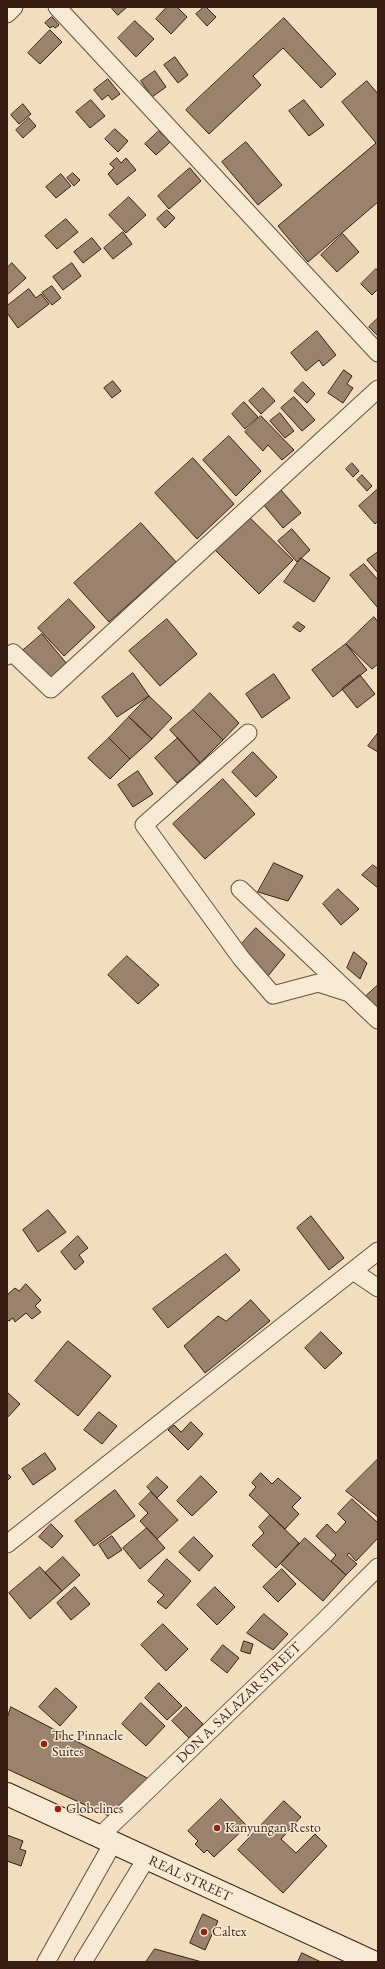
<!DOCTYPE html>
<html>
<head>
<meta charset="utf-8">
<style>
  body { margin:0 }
  #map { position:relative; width:385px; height:1969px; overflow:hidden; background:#f1debe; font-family:"EB Garamond",serif }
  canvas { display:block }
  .frame { position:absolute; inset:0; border:8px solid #3b1e13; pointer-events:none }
</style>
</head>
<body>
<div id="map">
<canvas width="385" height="1969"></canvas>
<div class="frame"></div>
</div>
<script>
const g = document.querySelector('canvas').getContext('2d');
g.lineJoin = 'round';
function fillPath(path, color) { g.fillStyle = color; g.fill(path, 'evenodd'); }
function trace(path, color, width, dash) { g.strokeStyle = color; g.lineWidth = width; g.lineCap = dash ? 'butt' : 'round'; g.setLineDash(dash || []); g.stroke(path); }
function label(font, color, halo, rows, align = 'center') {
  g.font = font + ' "EB Garamond",serif'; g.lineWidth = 3; g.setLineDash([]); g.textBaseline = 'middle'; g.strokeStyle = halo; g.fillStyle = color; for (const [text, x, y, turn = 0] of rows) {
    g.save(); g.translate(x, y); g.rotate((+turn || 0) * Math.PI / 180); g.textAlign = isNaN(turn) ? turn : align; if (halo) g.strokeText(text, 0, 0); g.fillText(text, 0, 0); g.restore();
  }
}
const building = new Path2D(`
  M111,7h16l-9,8z
  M167,7h10l10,10 -16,17 -15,-15z
  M204,7h2l10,10 -9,9 -11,-12z
  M52,17l7,8 -4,3 -2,-2 -3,2 -5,-5z
  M284,18l52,56 -15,14 -38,-40 -30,28 8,9 -52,49 -23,-24z
  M135,21l19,18 -18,18 -18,-19z
  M50,30l12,12 -22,22 -12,-11z
  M175,57l13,18 -10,8 -14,-18z
  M155,71l11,16 -14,10 -11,-16z
  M108,79l12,15 -8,6 -4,-5 -6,5 -8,-10z
  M367,81l11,13v108l-70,60 -30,-36 98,-83 -34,-41z
  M91,100l14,16 -15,12 -14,-16z
  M304,100l20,25 -15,11 -20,-25z
  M23,104l8,10 -12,10 -8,-9z
  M29,118l7,8 -13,12 -7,-8z
  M115,129l13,12 -10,11 -13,-13z
  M159,131l11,11 -14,13 -11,-11z
  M246,142l36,43 -24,20 -36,-43z
  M117,158l4,5 5,-5 10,12 -19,15 -9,-11 6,-6 -4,-4z
  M190,168l11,13 -32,28 -11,-13z
  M73,173l7,7 -6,6 -7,-8z
  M61,174l10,12 -15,12 -10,-11z
  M129,197l17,18 -20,18 -17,-18z
  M167,210l8,8 -10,10 -8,-9z
  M66,219l12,13 -21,17 -12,-13z
  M123,232l9,12 -19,15 -9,-11z
  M343,234l16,18 -22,20 -16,-17z
  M92,238l9,11 -18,14 -9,-11z
  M12,263l14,15 -19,17v-27z
  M72,263l9,13 -18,14 -10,-13z
  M376,269l2,2v18l-6,6 -11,-11z
  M52,286l9,12 -9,7 -10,-12z
  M29,289l7,9 5,-4 8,10 -31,24 -11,-15v-7z
  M378,318v18l-9,-9z
  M317,331l19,24 -13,11 -4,-6 -13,11 -15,-18z
  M344,370l8,6 -5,8 6,4 -10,15 -15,-10z
  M113,381l8,10 -9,7 -8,-10z
  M303,382l12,12 -8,9 -13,-12z
  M263,388l12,13 -14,13 -12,-13z
  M294,397l21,23 -13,11 -21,-23z
  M244,402l14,15 -13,12 -13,-15z
  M280,413l14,18 -9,7 -15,-17z
  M261,416l33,34 -12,10 -14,-15 -5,6 -18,-19z
  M229,436l32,35 -25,25 -33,-36z
  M193,458l41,46 -37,35 -42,-46z
  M352,463l7,8 -6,6 -7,-8z
  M362,475l10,11 -5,5 -10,-11z
  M280,489l21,24 -18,15 -20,-24z
  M378,489v32l-3,3 -16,-18z
  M248,516l45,44 -34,34 -46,-46z
  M141,523l35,39 -67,60 -35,-39z
  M292,529l18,21 -13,12 -19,-21z
  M378,552v21l-11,-13z
  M301,558l29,20 -16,24 -30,-20z
  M364,564l14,16v28l-28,-33z
  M69,599l26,28 -31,29 -26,-28z
  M374,617l4,5v42l-6,5 -26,-25z
  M167,619l30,35 -37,32 -31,-35z
  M298,622l7,5 -5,5 -7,-5z
  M42,634l25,30 -22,19 -25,-30z
  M346,644l21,26 -34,27 -21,-27z
  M133,673l16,23 -32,21 -15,-20z
  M274,674l16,24 -28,20 -16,-24z
  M360,675l15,19 -18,14 -15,-19z
  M210,693l29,30 -16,17 -30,-30z
  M149,696l23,22 -20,21 -23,-22z
  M193,710l30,30 -23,23 -30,-33z
  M129,717l23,22 -22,20 -21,-21z
  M378,733v19l-10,-6z
  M109,738l21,21 -20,20 -22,-21z
  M178,738l22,25 -23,20 -22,-25z
  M253,752l24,25 -21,20 -24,-25z
  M138,771l15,23 -20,13 -15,-22z
  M223,779l32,35 -50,45 -32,-35z
  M274,863l29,13 -15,25 -30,-9z
  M373,865l5,4v19l-16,-13z
  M338,889l21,20 -18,16 -18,-21z
  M256,928l29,27 -17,21 -30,-28z
  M354,952l13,11 -7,16 -13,-11z
  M127,956l32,29 -21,19 -30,-29z
  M378,985v25l-13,-13z
  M48,1210l18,22 -28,20 -15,-22z
  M311,1216l33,42 -15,12 -32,-42z
  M78,1236l10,12 -9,7 5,7 -9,8 -14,-18z
  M226,1254l14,16 -72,58 -15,-19z
  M26,1284l15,16 -6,6 6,6 -9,7 -6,-6 -11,9 -2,-4 -4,3 -2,-2v-24l8,-7 4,3z
  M251,1300l19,21 -65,52 -21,-27 34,-30 8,5z
  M321,1332l21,21 -17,16 -20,-21z
  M68,1341l43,35 -33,40 -43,-35z
  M7,1392l13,12 -13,14z
  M99,1412l18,14 -15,18 -18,-14z
  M191,1422l12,12 -15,16 -20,-20 6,-5 7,7z
  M45,1453l11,16 -23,16 -11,-16z
  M378,1459v58l-32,-26z
  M7,1473l4,4 -4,4z
  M261,1473l11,11 6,-6 23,20 -9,9 7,7 -14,15 -36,-34 7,-8 -4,-4z
  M201,1476l16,16 -25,24 -15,-15z
  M157,1477l11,10 -11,11 -10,-11z
  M115,1490l20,26 -41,30 -19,-25z
  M151,1492l27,28 -21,19 -17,-18 8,-8 -9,-9z
  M352,1499l26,24v15l-22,23 -7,-8 -2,2 10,9 -11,11 -15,-14 5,-6 -20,-19 11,-12 9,9 10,-11 -8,-8z
  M270,1515l29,28 -23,25 -24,-23 12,-12 -5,-6z
  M51,1524l12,12 -11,12 -13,-11z
  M147,1528l18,20 -25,21 -17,-21z
  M112,1536l10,14 -14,9 -9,-14z
  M194,1537l19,19 -14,15 -20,-19z
  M305,1538l41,37 -23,26 -42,-37z
  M63,1557l17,18 -18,16 -17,-18z
  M167,1559l24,22 -25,28 -9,-7 7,-7 -16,-14z
  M40,1567l22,24 -32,28 -21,-26z
  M282,1569l14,15 -18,18 -15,-15z
  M75,1587l15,17 -19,16 -14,-17z
  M215,1587l20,20 -18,18 -20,-20z
  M264,1614l24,20 -15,16 -26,-17z
  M163,1624l25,25 -22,22 -25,-26z
  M244,1641l9,3 -3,10 -9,-3z
  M223,1645l16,13 -12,15 -16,-13z
  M159,1683l23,23 -15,14 -22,-22z
  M56,1688l21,19 -17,19 -21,-19z
  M141,1703l24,23 -19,20 -24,-22z
  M11,1707l140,73 -42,36 -102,-47v-50z
  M186,1707l17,17 -14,14 -17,-17z
  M221,1799l26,27 -33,31 -7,-7 -3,3 -9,-9 3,-3 -10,-10z
  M284,1801l17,16 -20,22 15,14 19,-19 12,12 -44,47 -45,-43z
  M7,1835l16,6 -3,8 6,2 -5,15 -14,-5z
  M203,1914l15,7 -13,29 -15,-7z
  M155,1949l47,13h-56z
  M302,1953l19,9h-23z`);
const street = new Path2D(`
  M57,7l321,346
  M7,14l7,-7
  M7,656l6,-3 38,36 327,-300
  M248,733l-104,92 97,133 32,37 45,-12 31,10
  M240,889l138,131
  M353,1271l25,17
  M7,1544l371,-293
  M99,1837l225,-216 54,-54
  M46,1962l67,-119
  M83,1962l63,-103`);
const secondary = new Path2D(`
  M7,1794l366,168`);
const markers = [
  [44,1744,4,"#8f2418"],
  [58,1809,4,"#8f2418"],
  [217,1828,4,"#8f2418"],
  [204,1932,4,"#8f2418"]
];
const streetNames = [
  ["DON A. SALAZAR STREET",239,1703,-44],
  ["REAL STREET",190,1879,25]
];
const poiNames = [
  ["The Pinnacle",52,1736],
  ["Suites",52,1752],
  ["Globelines",66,1809],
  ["Kanyungan Resto",225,1828],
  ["Caltex",212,1932]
];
fillPath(building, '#9a826c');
trace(building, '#3b1e13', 1);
trace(street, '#684e3e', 19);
trace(secondary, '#3b1e13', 24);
trace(street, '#f6ead5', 17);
trace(secondary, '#f6ead5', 22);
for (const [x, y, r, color] of markers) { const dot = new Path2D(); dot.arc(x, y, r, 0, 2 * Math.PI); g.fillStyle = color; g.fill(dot); trace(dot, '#f6ead5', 1.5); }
label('14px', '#3b1e13', '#f6ead5', streetNames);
label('14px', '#3b1e13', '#f6ead5', poiNames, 'left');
</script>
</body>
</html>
